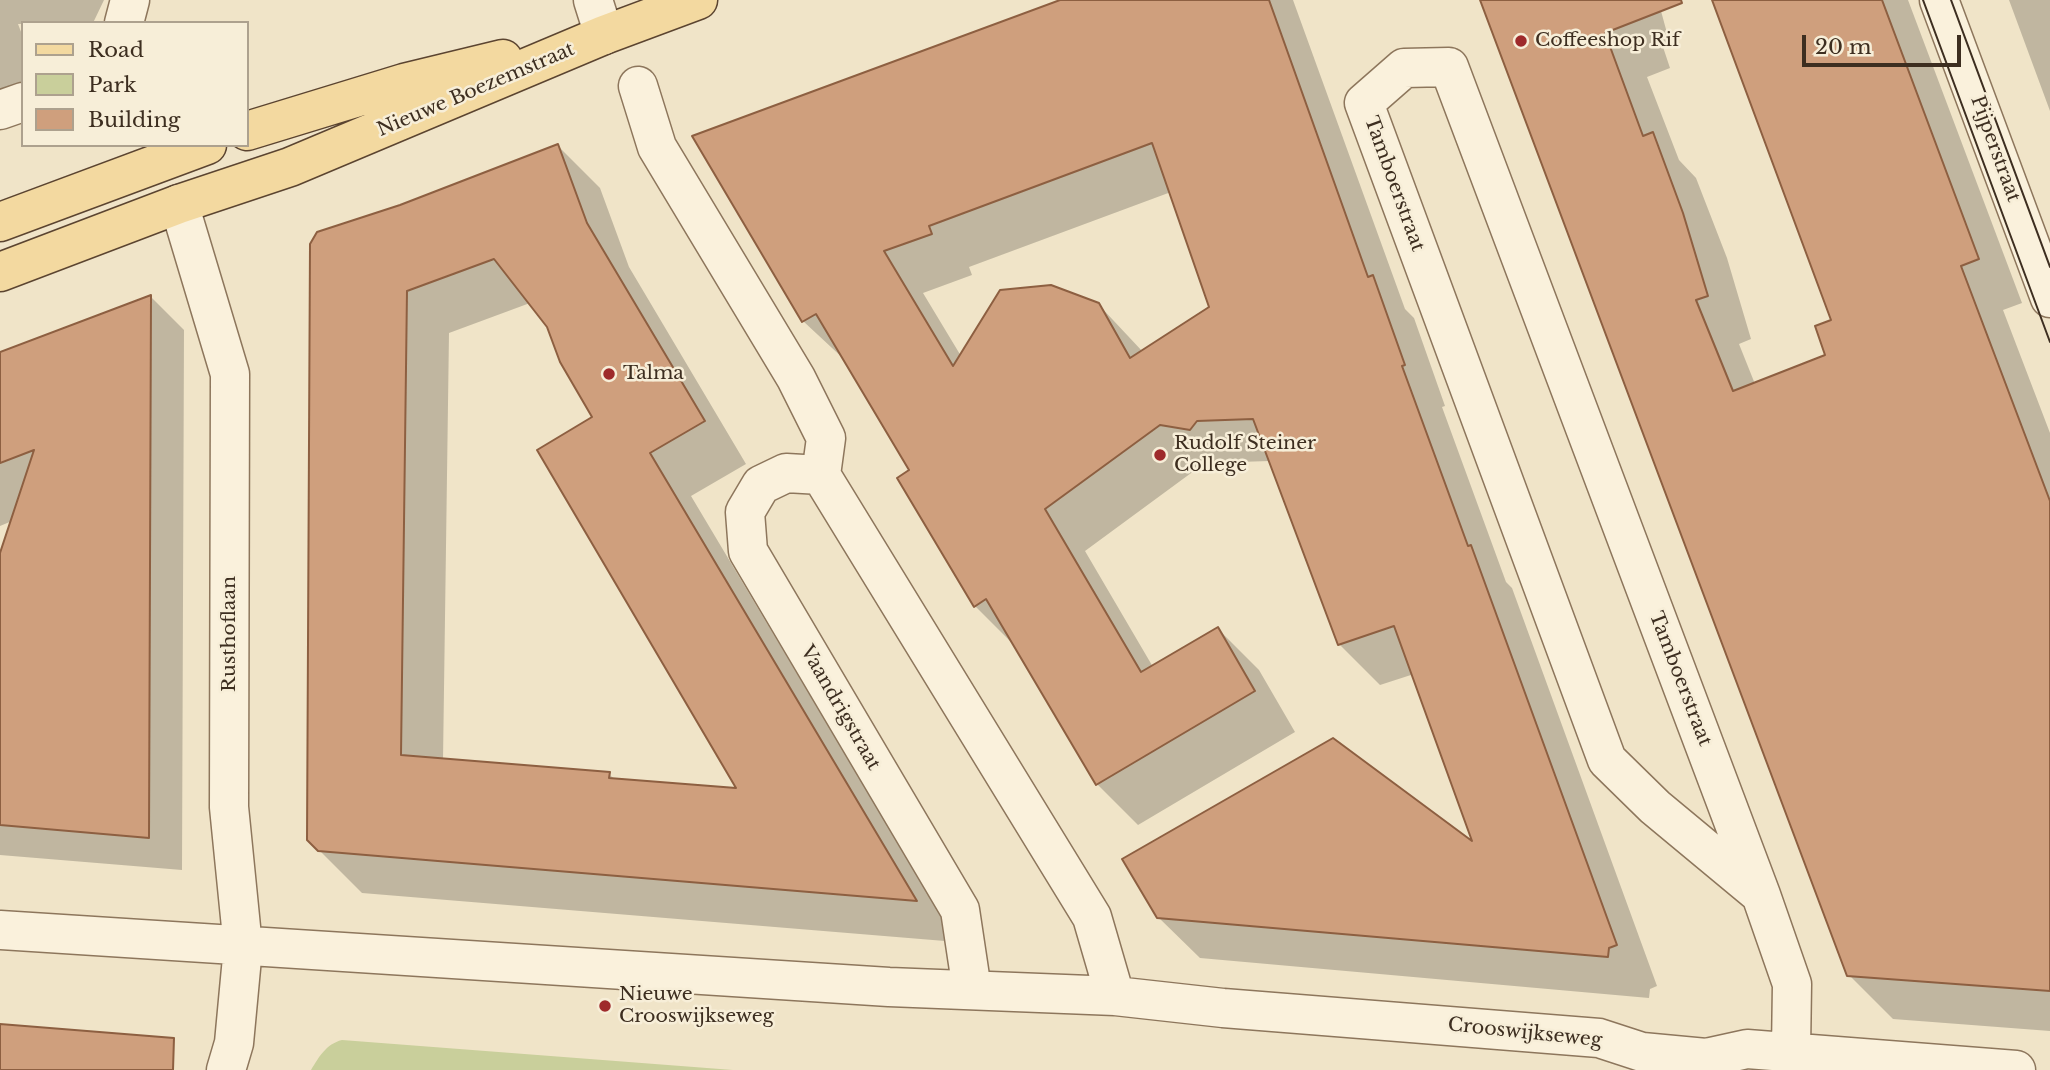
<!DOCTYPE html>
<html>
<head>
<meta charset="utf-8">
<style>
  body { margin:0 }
  #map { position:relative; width:2050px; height:1070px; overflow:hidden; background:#f0e4c8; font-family:"Libre Baskerville",serif }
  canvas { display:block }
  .legend { position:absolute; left:21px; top:21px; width:228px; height:126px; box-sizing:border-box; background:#f7eed8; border:2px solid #ada18e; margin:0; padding:9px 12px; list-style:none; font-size:21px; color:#3d2e20 }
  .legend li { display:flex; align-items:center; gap:14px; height:35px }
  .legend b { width:35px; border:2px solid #ada18e }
  .scale { position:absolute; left:1802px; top:35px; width:159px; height:32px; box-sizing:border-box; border:4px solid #3d2e20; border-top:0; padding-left:9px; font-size:21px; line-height:24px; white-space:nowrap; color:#3d2e20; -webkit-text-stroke:5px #f7eed8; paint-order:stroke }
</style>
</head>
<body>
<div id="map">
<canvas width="2050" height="1070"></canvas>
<ul class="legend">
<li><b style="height:9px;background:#f3d9a0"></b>Road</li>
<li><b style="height:19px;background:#c9cf9b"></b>Park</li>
<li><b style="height:19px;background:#cf9f7d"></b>Building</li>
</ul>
<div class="scale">20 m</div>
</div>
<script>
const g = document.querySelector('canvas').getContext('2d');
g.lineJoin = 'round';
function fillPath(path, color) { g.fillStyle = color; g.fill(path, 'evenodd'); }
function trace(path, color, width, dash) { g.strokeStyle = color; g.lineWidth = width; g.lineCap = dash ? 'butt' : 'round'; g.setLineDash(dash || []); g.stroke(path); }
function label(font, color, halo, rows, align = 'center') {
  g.font = font + ' "Libre Baskerville",serif'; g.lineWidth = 5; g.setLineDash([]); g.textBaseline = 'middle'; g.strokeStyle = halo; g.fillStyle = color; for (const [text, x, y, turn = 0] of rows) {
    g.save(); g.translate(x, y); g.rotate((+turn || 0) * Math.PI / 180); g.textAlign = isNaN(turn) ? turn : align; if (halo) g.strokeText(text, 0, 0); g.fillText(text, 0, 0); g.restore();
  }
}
const green = new Path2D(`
  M342,1040l391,30h-422c8,-13 15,-26 31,-30z`);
const shadow = new Path2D(`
  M0,0h104l-11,23 -75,1 5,13v56l-23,22z
  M1065,0h228l112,309 9,9 31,88 -3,1 64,175 6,6 145,398 -7,3 -1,9 -449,-40 -42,-41 318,-72 -62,-171 -34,11 -41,-41 -69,-183 -32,1 -7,8 -29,-5 -117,86 68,116 65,-38 41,41 36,62 -157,93 -41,-41 -81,-137 -41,-41 -64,-135 -65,-110 -43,-40zM1171,192l40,115 -68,45 -45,-48 -137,52 -38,-63 49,-18 -3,-8z
  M1482,0h176l12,44 -7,3 7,21 -23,9 32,83 17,18 31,80 24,81 -12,5 16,40 73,-28 5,-35 -121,-321h196l114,303 -19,7 47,123v598l-157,-12 -44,-44z
  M2009,0h41v111z
  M558,146l42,42 29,79 117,197 -55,32 266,446 -595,-49 -43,-43 82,-644zM530,303l19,23 45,91 145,374 -123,-10 -7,-7 -166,-14 6,-427z
  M151,297l33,33 -2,540 -182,-15v-297l12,-37 -12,5v-173z`);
const building = new Path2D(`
  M1060,0h209l99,277 5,-2 32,90 -3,1 66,180 3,-1 146,400 -8,3 -1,9 -451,-39 -35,-59 211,-121 139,103 -78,-215 -56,19 -85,-226 -56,2 -7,9 -30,-5 -115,84 96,163 77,-45 37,64 -159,94 -110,-186 -12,8 -77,-129 12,-8 -93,-156 -14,8 -110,-186zM1152,143l57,164 -79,51 -31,-55 -48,-18 -51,5 -47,76 -69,-115 48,-17 -3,-8z
  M1480,0h201l1,3 -77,30 38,103 10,-4 30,81 25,83 -12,4 37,91 92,-36 -10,-29 16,-6 -119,-320h170l97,259 -18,7 89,235v490l-203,-15z
  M558,144l29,79 118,198 -55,32 267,448 -599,-50 -11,-11 3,-596 7,-12 83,-27zM494,259l53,68 13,35 32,55 -55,33 199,338 -127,-10 1,-6 -209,-17 6,-464z
  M151,295l-2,543 -149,-13v-272l34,-103 -34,13v-111z
  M0,1024l174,14 -1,32h-173z`);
const minor = new Path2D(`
  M593,0l11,35
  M1939,0l111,298
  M124,23l6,-23
  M638,86l19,61 139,231 30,60 -5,37 271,442 23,79
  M0,110l23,-8
  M179,204l51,170 -1,433 14,140 -9,96 -8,27
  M821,475l-35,-2 -25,12 -16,27 3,39 212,359 12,80
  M1761,895l-106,-88 -48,-47 -243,-657 40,-35 45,-1 312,828 31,89 -1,66
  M0,930l889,57 226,9 108,12 376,30 43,14 64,6 41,-9 269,21`);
const major = new Path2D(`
  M247,131l157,-48 99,-24
  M0,222l207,-77
  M0,272l179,-68 111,-37 314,-132 94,-35`);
const tram = new Path2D(`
  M1923,0l127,342
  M1951,0l99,267`);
const markers = [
  [1521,41,7,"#9e2a2b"],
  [609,374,7,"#9e2a2b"],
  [1160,455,7,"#9e2a2b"],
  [605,1006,7,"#9e2a2b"]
];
const poiNames = [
  ["Coffeeshop Rif",1535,41],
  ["Talma",623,374],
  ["Rudolf Steiner",1174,444],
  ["College",1174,466],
  ["Nieuwe",619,995],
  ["Crooswijkseweg",619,1017]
];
const streetNames = [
  ["Nieuwe Boezemstraat",476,90,-23],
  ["Pijperstraat",1995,149,70],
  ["Tamboerstraat",1394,184,70],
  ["Rusthoflaan",230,634,-90],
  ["Tamboerstraat",1680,679,69],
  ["Vaandrigstraat",840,708,60],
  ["Crooswijkseweg",1525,1033,6]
];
fillPath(green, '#c9cf9b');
fillPath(shadow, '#0003');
fillPath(building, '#cf9f7d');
trace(building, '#8d5f41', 2);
trace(minor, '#8d765c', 41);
trace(major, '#5b4430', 41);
trace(minor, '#faf1dc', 38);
trace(major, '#f3d9a0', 38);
trace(tram, '#3d2e20', 2);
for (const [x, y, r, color] of markers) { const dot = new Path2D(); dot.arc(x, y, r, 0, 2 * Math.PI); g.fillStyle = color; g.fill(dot); trace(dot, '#f7eed8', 2.5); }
label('19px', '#3d2e20', '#f7eed8', poiNames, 'left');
label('19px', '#3d2e20', '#f7eed8', streetNames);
</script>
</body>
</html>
